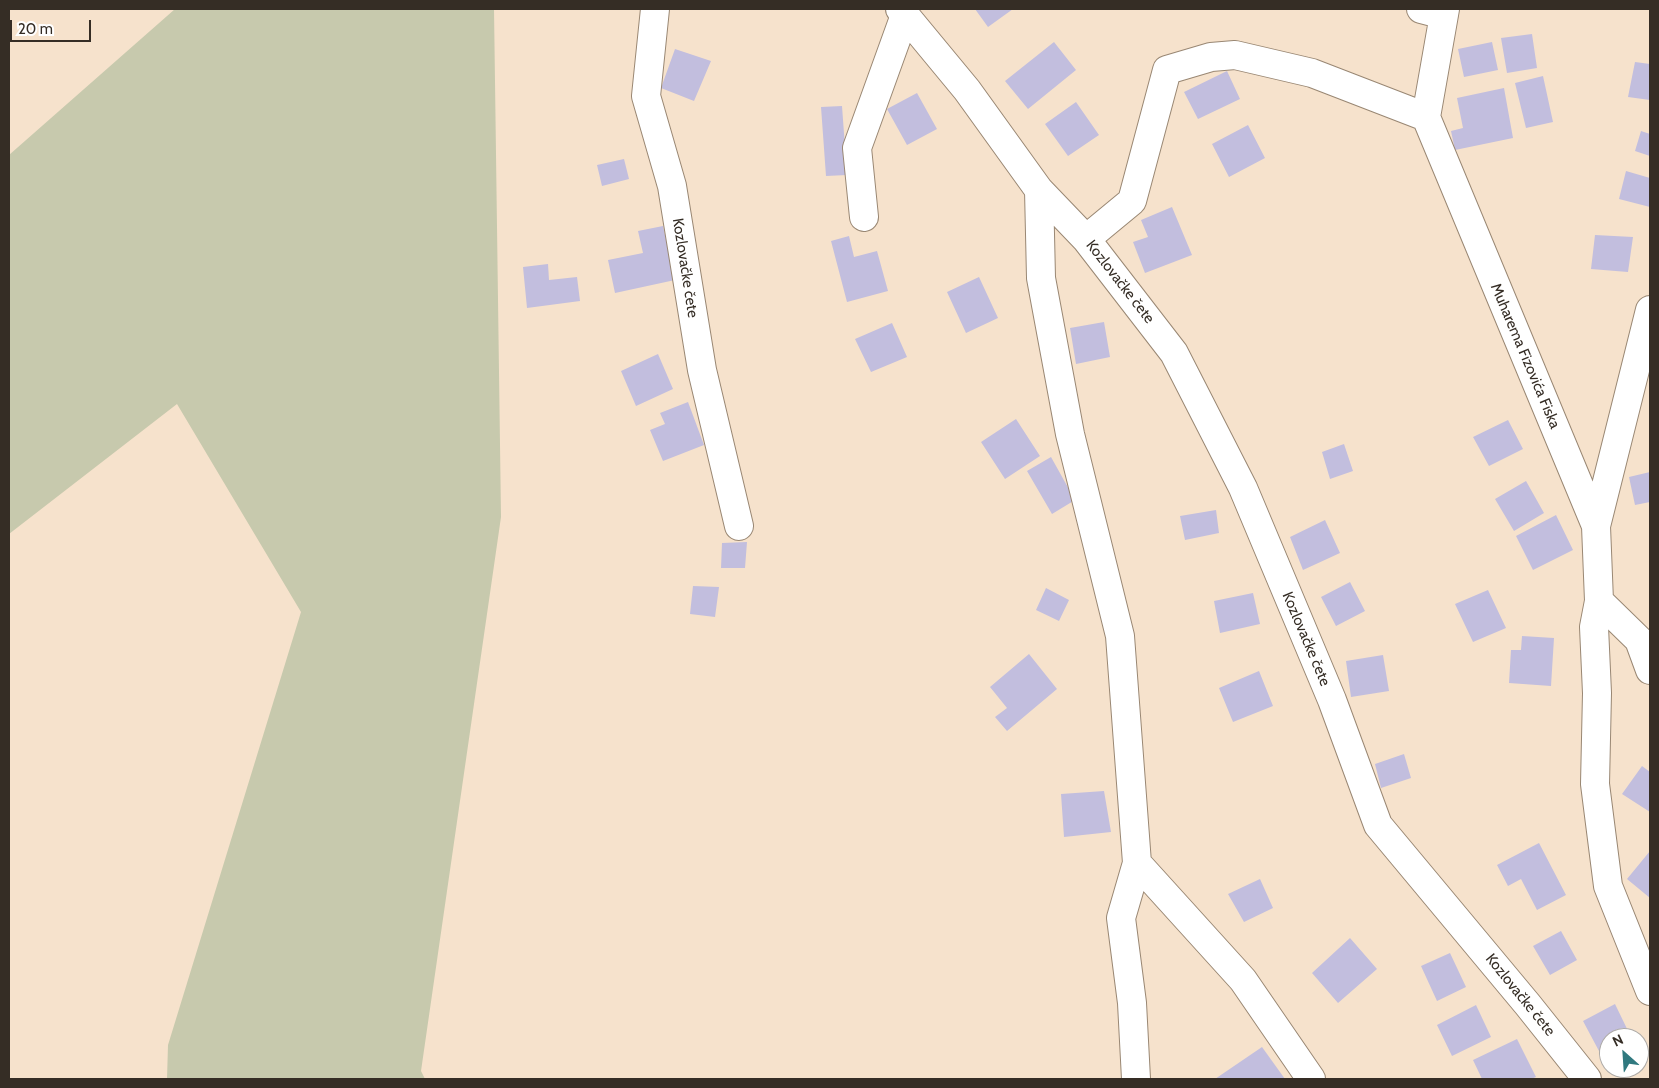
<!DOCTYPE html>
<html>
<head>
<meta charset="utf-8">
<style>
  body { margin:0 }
  #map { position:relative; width:1659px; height:1088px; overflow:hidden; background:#f6e2cc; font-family:Cabin,sans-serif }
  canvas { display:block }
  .frame { position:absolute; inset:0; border:10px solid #352d25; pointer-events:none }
  .north { position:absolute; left:1599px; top:1028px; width:50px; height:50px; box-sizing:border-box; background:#fff; border:1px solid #aeaba8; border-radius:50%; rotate:334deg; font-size:14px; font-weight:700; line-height:20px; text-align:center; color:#352d25 }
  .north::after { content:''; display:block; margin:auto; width:18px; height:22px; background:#30797f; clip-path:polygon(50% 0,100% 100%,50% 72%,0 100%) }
  .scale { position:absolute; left:10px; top:20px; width:81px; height:22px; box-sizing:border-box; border:2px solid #352d25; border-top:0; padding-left:6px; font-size:15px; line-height:18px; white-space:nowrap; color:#352d25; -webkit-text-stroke:4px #fff; paint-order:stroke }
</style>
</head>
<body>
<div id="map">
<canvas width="1659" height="1088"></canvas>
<div class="frame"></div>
<div class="north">N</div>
<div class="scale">20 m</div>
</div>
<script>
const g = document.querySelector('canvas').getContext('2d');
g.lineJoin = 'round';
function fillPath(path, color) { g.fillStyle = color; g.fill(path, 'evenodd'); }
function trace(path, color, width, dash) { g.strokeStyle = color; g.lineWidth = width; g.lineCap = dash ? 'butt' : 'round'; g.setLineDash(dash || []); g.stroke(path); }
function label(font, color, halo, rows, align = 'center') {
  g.font = font + ' Cabin,sans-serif'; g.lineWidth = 5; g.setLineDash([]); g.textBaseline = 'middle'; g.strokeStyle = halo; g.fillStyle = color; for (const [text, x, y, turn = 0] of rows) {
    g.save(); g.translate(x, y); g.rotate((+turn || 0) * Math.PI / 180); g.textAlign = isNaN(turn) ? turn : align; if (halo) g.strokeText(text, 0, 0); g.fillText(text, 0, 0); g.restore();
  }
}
const green = new Path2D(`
  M175,9h319l7,508 -80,554 4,8h-258l1,-34 133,-433 -124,-208 -168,130v-379z`);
const building = new Path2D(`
  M975,9h38l-25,18z
  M1532,34l5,34 -30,5 -6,-35z
  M1054,42l22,28 -48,39 -23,-28z
  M1492,42l6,28 -34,7 -6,-28z
  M675,49l36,12 -17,40 -33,-13z
  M1635,62l15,2v36l-22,-3z
  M1227,71l13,28 -42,20 -14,-27z
  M1543,76l10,46 -27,6 -11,-45z
  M1504,88l9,50 -58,12 -4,-19 12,-3 -6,-30z
  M917,93l20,36 -30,16 -20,-36z
  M1076,102l23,33 -31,21 -23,-32z
  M842,106l5,69 -21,1 -5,-69z
  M1248,125l17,33 -36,19 -17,-33z
  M1641,131l9,3v22l-15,-5z
  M624,159l5,20 -27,7 -5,-21z
  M1626,171l24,7v29l-31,-8z
  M1172,207l20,48 -47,18 -12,-31 15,-5 -7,-17z
  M663,226l12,54 -60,13 -7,-33 35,-7 -5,-22z
  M1595,235l38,2 -5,35 -37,-3z
  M849,236l5,21 23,-6 11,40 -41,11 -16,-61z
  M548,264l1,16 28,-3 3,24 -53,7 -4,-41z
  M979,277l19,41 -32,15 -19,-41z
  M1104,322l6,35 -34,7 -6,-36z
  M892,323l15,34 -36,15 -16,-33z
  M658,354l15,35 -37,17 -15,-35z
  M688,402l16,43 -41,16 -13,-31 15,-6 -5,-11z
  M1016,419l24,37 -35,23 -24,-37z
  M1508,420l15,29 -34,17 -16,-29z
  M1344,444l9,27 -23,8 -8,-27z
  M1051,457l24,43 -23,14 -25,-43z
  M1650,472v30l-15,3 -6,-28z
  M1526,481l18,32 -30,18 -19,-32z
  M1216,510l3,23 -34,7 -5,-24z
  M1556,515l17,35 -40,20 -17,-34z
  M1325,520l15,33 -37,17 -13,-33z
  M747,542l-2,26h-24l1,-25z
  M1350,582l15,29 -29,15 -15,-29z
  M693,586l26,1 -4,30 -25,-3z
  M1046,588l23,12 -10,21 -23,-11z
  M1488,590l18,38 -33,14 -18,-38z
  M1253,593l7,31 -40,9 -6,-32z
  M1522,636l32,2 -3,48 -42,-3 2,-33h10z
  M1029,654l28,35 -50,42 -12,-14 12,-9 -17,-21z
  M1383,655l6,36 -38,6 -5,-36z
  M1259,671l14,35 -40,16 -14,-34z
  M1404,754l7,24 -30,10 -6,-24z
  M1642,766l8,6v40l-28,-18z
  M1104,791l7,41 -47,5 -3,-43z
  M1539,843l27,52 -29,15 -16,-31 -13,7 -11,-21z
  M1650,851v47l-23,-19z
  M1260,879l13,29 -29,14 -16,-28z
  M1561,931l16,29 -27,15 -17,-29z
  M1350,938l27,31 -39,34 -26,-30z
  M1450,953l16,34 -29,14 -16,-35z
  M1615,1004l15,31 -5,3h-16v8l-10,5 -16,-30z
  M1476,1005l15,32 -39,19 -15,-31z
  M1517,1039l19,38 -5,2h-49l-9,-19z
  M1262,1047l23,32h-70z`);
const minor = new Path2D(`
  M655,9l-9,87 26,90 30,184 37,156
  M900,9l67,81 72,100 47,49 88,114 69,135 89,212 46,125 150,180 59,74
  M1421,9l23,6
  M1445,9l-19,108 170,409 3,75 40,39 11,30
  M1039,190l2,88 29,156 50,202 17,227
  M864,217l-7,-69 48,-133
  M1086,239l46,-38 35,-131 44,-13 24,-2 77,18 114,44
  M1596,526l54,-216
  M1599,601l-5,26 3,66 -2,91 13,102 42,105
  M1136,1079l-4,-76 -11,-85 16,-55 106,117 68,99`);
const streetNames = [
  ["Kozlovačke čete",685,268,81],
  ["Kozlovačke čete",1120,282,52],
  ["Muharema Fizovića Fiska",1525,356,67],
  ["Kozlovačke čete",1306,639,67],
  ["Kozlovačke čete",1520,995,51]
];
fillPath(green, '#c7c9ad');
fillPath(building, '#c2bede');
trace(minor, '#998773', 30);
trace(minor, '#fff', 28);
label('15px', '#352d25', '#fff', streetNames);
</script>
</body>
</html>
